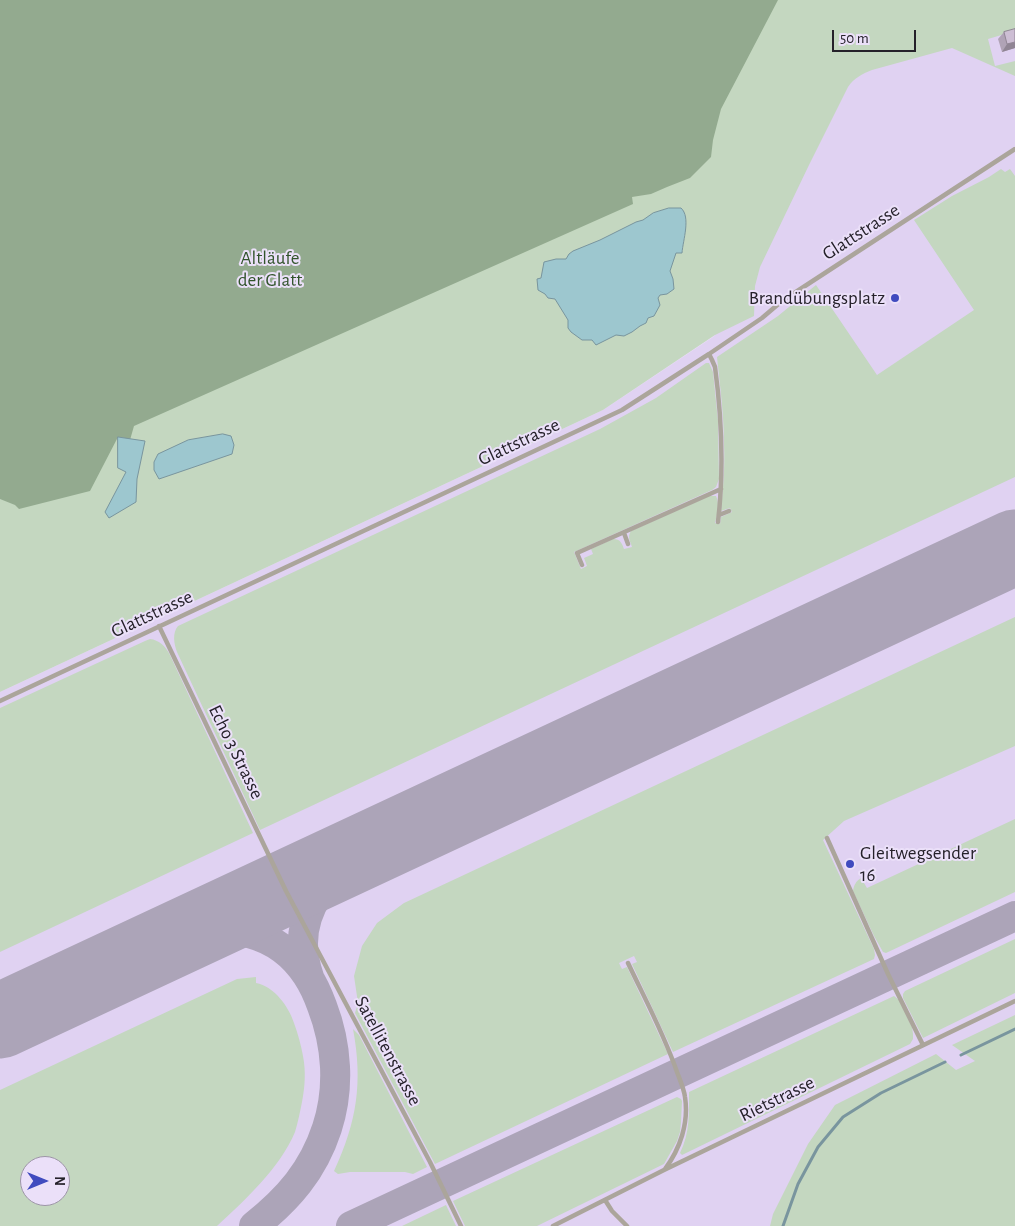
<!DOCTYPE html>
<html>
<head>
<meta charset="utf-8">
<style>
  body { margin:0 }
  #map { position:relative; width:1015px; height:1226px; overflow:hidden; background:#ebe0f9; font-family:"Alegreya Sans",sans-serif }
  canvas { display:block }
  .north { position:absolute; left:20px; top:1156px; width:50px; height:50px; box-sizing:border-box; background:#ebe0f9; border:1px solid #9c94a6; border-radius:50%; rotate:90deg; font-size:14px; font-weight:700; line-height:20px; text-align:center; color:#25212a }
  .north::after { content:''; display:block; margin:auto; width:18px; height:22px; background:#404bbf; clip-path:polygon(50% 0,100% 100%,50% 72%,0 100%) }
  .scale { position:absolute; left:832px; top:30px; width:84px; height:22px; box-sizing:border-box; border:2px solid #25212a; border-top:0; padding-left:6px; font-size:15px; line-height:18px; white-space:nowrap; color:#25212a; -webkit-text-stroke:4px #ebe0f9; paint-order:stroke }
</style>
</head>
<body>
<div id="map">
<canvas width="1015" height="1226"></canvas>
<div class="north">N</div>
<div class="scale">50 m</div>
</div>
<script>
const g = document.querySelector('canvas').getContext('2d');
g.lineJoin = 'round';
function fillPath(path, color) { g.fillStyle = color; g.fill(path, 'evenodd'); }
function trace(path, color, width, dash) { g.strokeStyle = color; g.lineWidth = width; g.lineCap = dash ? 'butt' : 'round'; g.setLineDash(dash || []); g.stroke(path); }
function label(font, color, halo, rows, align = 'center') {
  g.font = font + ' "Alegreya Sans",sans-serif'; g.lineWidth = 4; g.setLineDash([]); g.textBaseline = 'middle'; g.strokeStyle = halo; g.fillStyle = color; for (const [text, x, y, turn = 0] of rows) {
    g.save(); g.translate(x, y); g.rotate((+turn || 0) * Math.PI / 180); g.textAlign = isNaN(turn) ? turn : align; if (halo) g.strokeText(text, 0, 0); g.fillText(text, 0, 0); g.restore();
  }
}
const built = new Path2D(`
  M1015,4v1222h-1015v-534l603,-282 110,-73 2,-2 11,-209zM30,1166h30v30h-30z`);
const green = new Path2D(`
  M0,0h1015v31l-27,8 7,27 20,-5v15l-63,-28 -80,22c-10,4 -18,8 -24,17l-39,78 -49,102 -5,19 -1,30 -39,19 -112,75 -603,282z
  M1001,169l4,3 5,-3 5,7v301l-755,353 -83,-178c-3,-8 -5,-19 1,-26l422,-197 56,-31 50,-35h3l4,9 5,49 1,58 -3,8 -4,3 -138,62 7,17 6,-3 -3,-8 9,-4 -2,-5 22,-10c8,0 9,5 11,10l8,-2c-2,-6 -5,-10 -1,-16l78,-35h7c4,8 1,19 -1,27l5,1 1,-7 11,-5 -2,-4 -9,3c2,-22 4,-43 3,-66 0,-29 -4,-59 -7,-88l61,-41 38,-31 61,90 97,-65 -60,-90 38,-24 37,-19z
  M1015,617v129l-171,75 -21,19 51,109 1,6 -1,4 -201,93 -41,-88 5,-2 -3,-6 -15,7 3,6 5,-2 41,87 -233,110 -80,-151 3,-10 -4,-27 8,-30 15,-23 27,-20z
  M150,639c9,1 15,7 19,14l84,180 -253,119v-244l145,-67z
  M1015,819v73l-129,61 -3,-1 -9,-16 -21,-45c1,-6 3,-10 8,-13l6,10z
  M1015,939v54l-92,45 -20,-40v-4l2,-3z
  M256,977v6c18,3 33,24 38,40 4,11 7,22 9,33 3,15 2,31 -1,46 -2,10 -4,20 -7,30 -15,36 -50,68 -78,94h-217v-136l237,-111zM30,1166h30v30h-30z
  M894,996l5,4 13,27 1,7v5l-3,5 -228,111 -2,-2c10,-20 9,-40 9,-61z
  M1015,1015v211h-245l3,-12 35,-70 27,-39 101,-51 20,16 19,-9 -23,-16z
  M353,1029l6,6 68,132 -14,7 -8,-2h-55l-12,2 -4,-3c23,-49 29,-89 19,-142z
  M677,1097l4,2 1,2 -1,22 -1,9 -3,9 -13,23 -127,62h-72l-12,-25z
  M446,1205l10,21h-54z`);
const forest = new Path2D(`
  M0,0h778l-57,109 -8,31 -2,17 -21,21 -23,9 -16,7 -19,3 1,7 -499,222 -4,14 -12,-3 -28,54 -71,18 -4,-4 -15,-6z`);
const water = new Path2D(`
  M669,208h12c10,9 2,32 1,45h-6l-6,18 3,8 1,10 -7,5 -7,1 -2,3 2,7 -6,11 -6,2 -2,5 -6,3 -8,6 -8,4 -8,-1 -20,10 -4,-5h-10l-11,-8 -3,-4v-8l-13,-21 -7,-1 -3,-4 -7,-4 -1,-11 4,-1 3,-16 12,-3h10l3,-5 4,-3 27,-11 36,-18 7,-2 10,-7z
  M223,434l8,2 3,9 -2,9 -73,25 -5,-9v-8l4,-8 30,-14z
  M118,437l27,4 -8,38 -1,23 -27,16 -4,-6 21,-40 -8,-4z`);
const stream = new Path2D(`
  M961,1055l54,-26
  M783,1226l15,-42 20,-37 25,-30 38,-24 64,-31`);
const taxiway = new Path2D(`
  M180,937c48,-16 98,-6 127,38 6,9 11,20 15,31 15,39 18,82 5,122 -14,43 -39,71 -73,98
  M309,977c-19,-54 9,-95 52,-124
  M351,1226l664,-310`);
const runway = new Path2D(`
  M0,1021l1015,-474`);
const service = new Path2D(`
  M709,354l3,6 3,7c7,52 9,103 3,155
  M719,515l10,-4
  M624,533l4,11
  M582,565l-5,-12 144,-64
  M159,626l127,265 144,271 31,64
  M0,701l622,-291 87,-56 53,-36 20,-17 233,-152
  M827,838l61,136 35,71
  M628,963c17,36 36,71 49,109 3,8 7,17 8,25 4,26 -5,52 -20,72
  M605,1200l7,11 15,15
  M553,1226l111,-56 351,-169`);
const wall = new Path2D(`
  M1004,32l11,16 -13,4 -4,-13z`);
const shadedWall = new Path2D(`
  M1015,42v6l-13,4 5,-8z`);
const building = new Path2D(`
  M1015,29v13l-8,2 -3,-12z`);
const markers = [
  [895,298,5,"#404bbf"],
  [850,864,5,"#404bbf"]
];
const streetNames = [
  ["Glattstrasse",861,232,-33],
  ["Glattstrasse",519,442,-25],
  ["Glattstrasse",152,614,-25],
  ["Echo 3 Strasse",236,752,64],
  ["Satellitenstrasse",388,1051,62],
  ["Rietstrasse",777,1099,-26]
];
const parkNames = [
  ["Altläufe",270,258],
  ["der Glatt",270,280]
];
const poiNames = [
  ["Brandübungsplatz",885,298],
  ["Gleitwegsender",860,853,"left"],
  ["16",860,875,"left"]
];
fillPath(built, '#e0d2f2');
fillPath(green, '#c4d7c0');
fillPath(forest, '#93aa8f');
fillPath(water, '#9dc7cf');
trace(water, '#79959e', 1);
trace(stream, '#79959e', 3);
trace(taxiway, '#aca4b8', 30);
trace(runway, '#aca4b8', 75);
trace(service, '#aba59b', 4.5);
fillPath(wall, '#b0a3b6');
fillPath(shadedWall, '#908594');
fillPath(building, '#cdbed4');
trace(building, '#908594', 1);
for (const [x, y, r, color] of markers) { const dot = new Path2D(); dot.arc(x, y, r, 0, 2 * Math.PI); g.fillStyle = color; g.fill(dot); trace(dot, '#ebe0f9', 2); }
label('19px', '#25212a', '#ebe0f9', streetNames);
label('19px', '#32542c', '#ebe0f9', parkNames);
label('19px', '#25212a', '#ebe0f9', poiNames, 'right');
</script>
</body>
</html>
